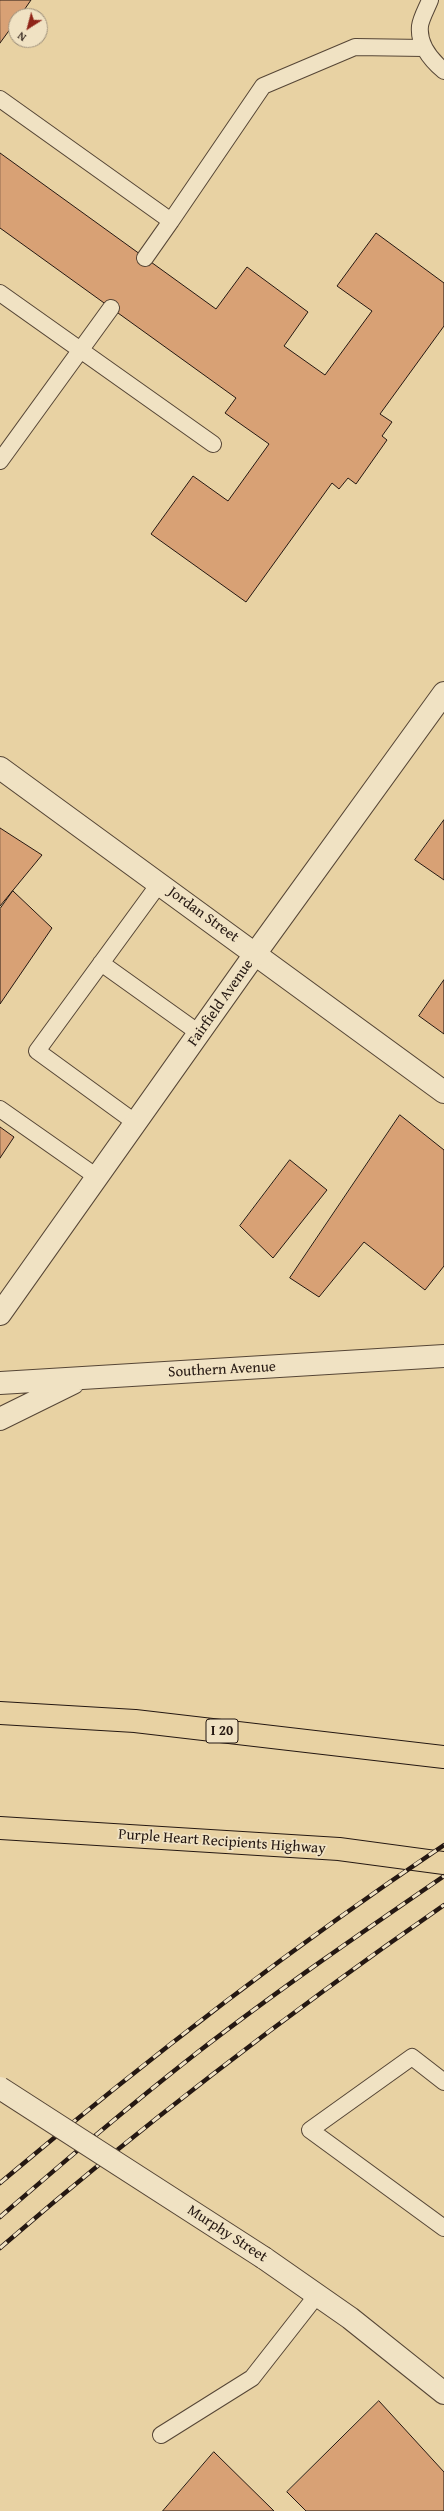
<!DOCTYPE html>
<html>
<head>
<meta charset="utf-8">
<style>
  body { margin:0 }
  #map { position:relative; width:444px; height:2511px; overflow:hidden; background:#e8d2a3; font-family:"Gentium Book Plus",serif }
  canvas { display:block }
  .north { position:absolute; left:8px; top:8px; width:40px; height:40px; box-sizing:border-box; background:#f0e2c3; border:1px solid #9f917c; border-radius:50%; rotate:216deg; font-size:11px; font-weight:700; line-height:16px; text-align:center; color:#251812 }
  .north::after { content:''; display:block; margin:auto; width:14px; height:18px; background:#8f2418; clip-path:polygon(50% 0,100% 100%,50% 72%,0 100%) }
</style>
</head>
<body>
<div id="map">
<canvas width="444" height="2511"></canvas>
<div class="north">N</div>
</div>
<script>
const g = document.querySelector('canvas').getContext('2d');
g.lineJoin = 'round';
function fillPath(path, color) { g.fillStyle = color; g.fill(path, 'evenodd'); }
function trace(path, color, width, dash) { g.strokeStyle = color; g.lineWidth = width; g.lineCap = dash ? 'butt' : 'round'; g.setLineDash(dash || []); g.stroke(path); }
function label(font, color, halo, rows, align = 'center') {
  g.font = font + ' "Gentium Book Plus",serif'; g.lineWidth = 3.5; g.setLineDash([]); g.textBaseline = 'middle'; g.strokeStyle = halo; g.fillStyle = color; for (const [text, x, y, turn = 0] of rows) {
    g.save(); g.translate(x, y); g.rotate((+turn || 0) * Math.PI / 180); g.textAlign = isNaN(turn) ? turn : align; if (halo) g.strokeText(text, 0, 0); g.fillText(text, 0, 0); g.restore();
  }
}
const building = new Path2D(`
  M0,0h31l-11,16h-4v5l-16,22z
  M0,153l216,156 31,-42 61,45 -24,34 41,29 47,-64 -35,-25 39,-53 68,50v43l-64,88 12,8 -10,14 5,4 -31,44 -8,-6 -9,11 -7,-6 -86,119 -95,-68 42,-58 35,25 41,-57 -44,-31 11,-15 -236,-170z
  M444,820v60l-29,-20z
  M0,828l42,27 -42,51z
  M13,891l39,37 -52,76v-95z
  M444,980v54l-25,-18z
  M400,1115l44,35v116l-19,24 -61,-48 -45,55 -29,-19z
  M0,1127l14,10 -14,21z
  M290,1160l37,30 -54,68 -33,-32z
  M379,2401l65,71v39h-138l-19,-19z
  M214,2452l60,59h-111z`);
const service = new Path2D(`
  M430,0c-3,8 -9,18 -10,26 -2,19 11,34 24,45
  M0,99l171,122 92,-135 92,-39 69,1
  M145,258l26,-37
  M0,293l213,151
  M0,461l111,-153
  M101,963l98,70
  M0,1109l97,68
  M136,1123l-99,-72 122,-167
  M444,2082l-32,-25 -102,73 134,98
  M161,2435l91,-57 65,-83`);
const minor = new Path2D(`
  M0,768l444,324`);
const tertiary = new Path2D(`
  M0,1314l255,-360 189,-261
  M0,1383l444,-27
  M0,1419l73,-36
  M264,2258l86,60 94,75`);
const motorway = new Path2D(`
  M0,1713l135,8 309,36
  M0,1828l339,21 105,14`);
const rail = new Path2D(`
  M0,2183c142,-120 289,-234 444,-338
  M0,2217c65,-56 130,-112 198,-165 80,-62 163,-119 246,-176
  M0,2248c141,-122 290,-236 444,-343`);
const tertiaryBridge = new Path2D(`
  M0,2088l264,170`);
const shields = [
  [222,1731,32]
];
const shieldNames = [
  ["I 20",222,1731]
];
const streetNames = [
  ["Jordan Street",203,915,36],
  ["Fairfield Avenue",221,1003,-55],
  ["Southern Avenue",222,1370,-3],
  ["Purple Heart Recipients Highway",222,1842,4],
  ["Murphy Street",227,2234,33]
];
fillPath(building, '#d8a175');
trace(building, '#251812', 1);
trace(service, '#564636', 18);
trace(minor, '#564636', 24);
trace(tertiary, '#564636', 24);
trace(motorway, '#251812', 24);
trace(service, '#f0e2c3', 16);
trace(minor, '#f0e2c3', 22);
trace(tertiary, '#f0e2c3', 22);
trace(motorway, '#e8d2a3', 22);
trace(rail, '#251812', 4.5);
trace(rail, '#f0e2c3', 3, [9]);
trace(tertiaryBridge, '#564636', 24, []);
trace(tertiaryBridge, '#f0e2c3', 22);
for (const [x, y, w] of shields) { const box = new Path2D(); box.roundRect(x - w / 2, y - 12, w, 24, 3); g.fillStyle = '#f0e2c3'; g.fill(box); trace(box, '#251812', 1); }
label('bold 14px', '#251812', null, shieldNames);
label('15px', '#251812', '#f0e2c3', streetNames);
</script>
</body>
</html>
